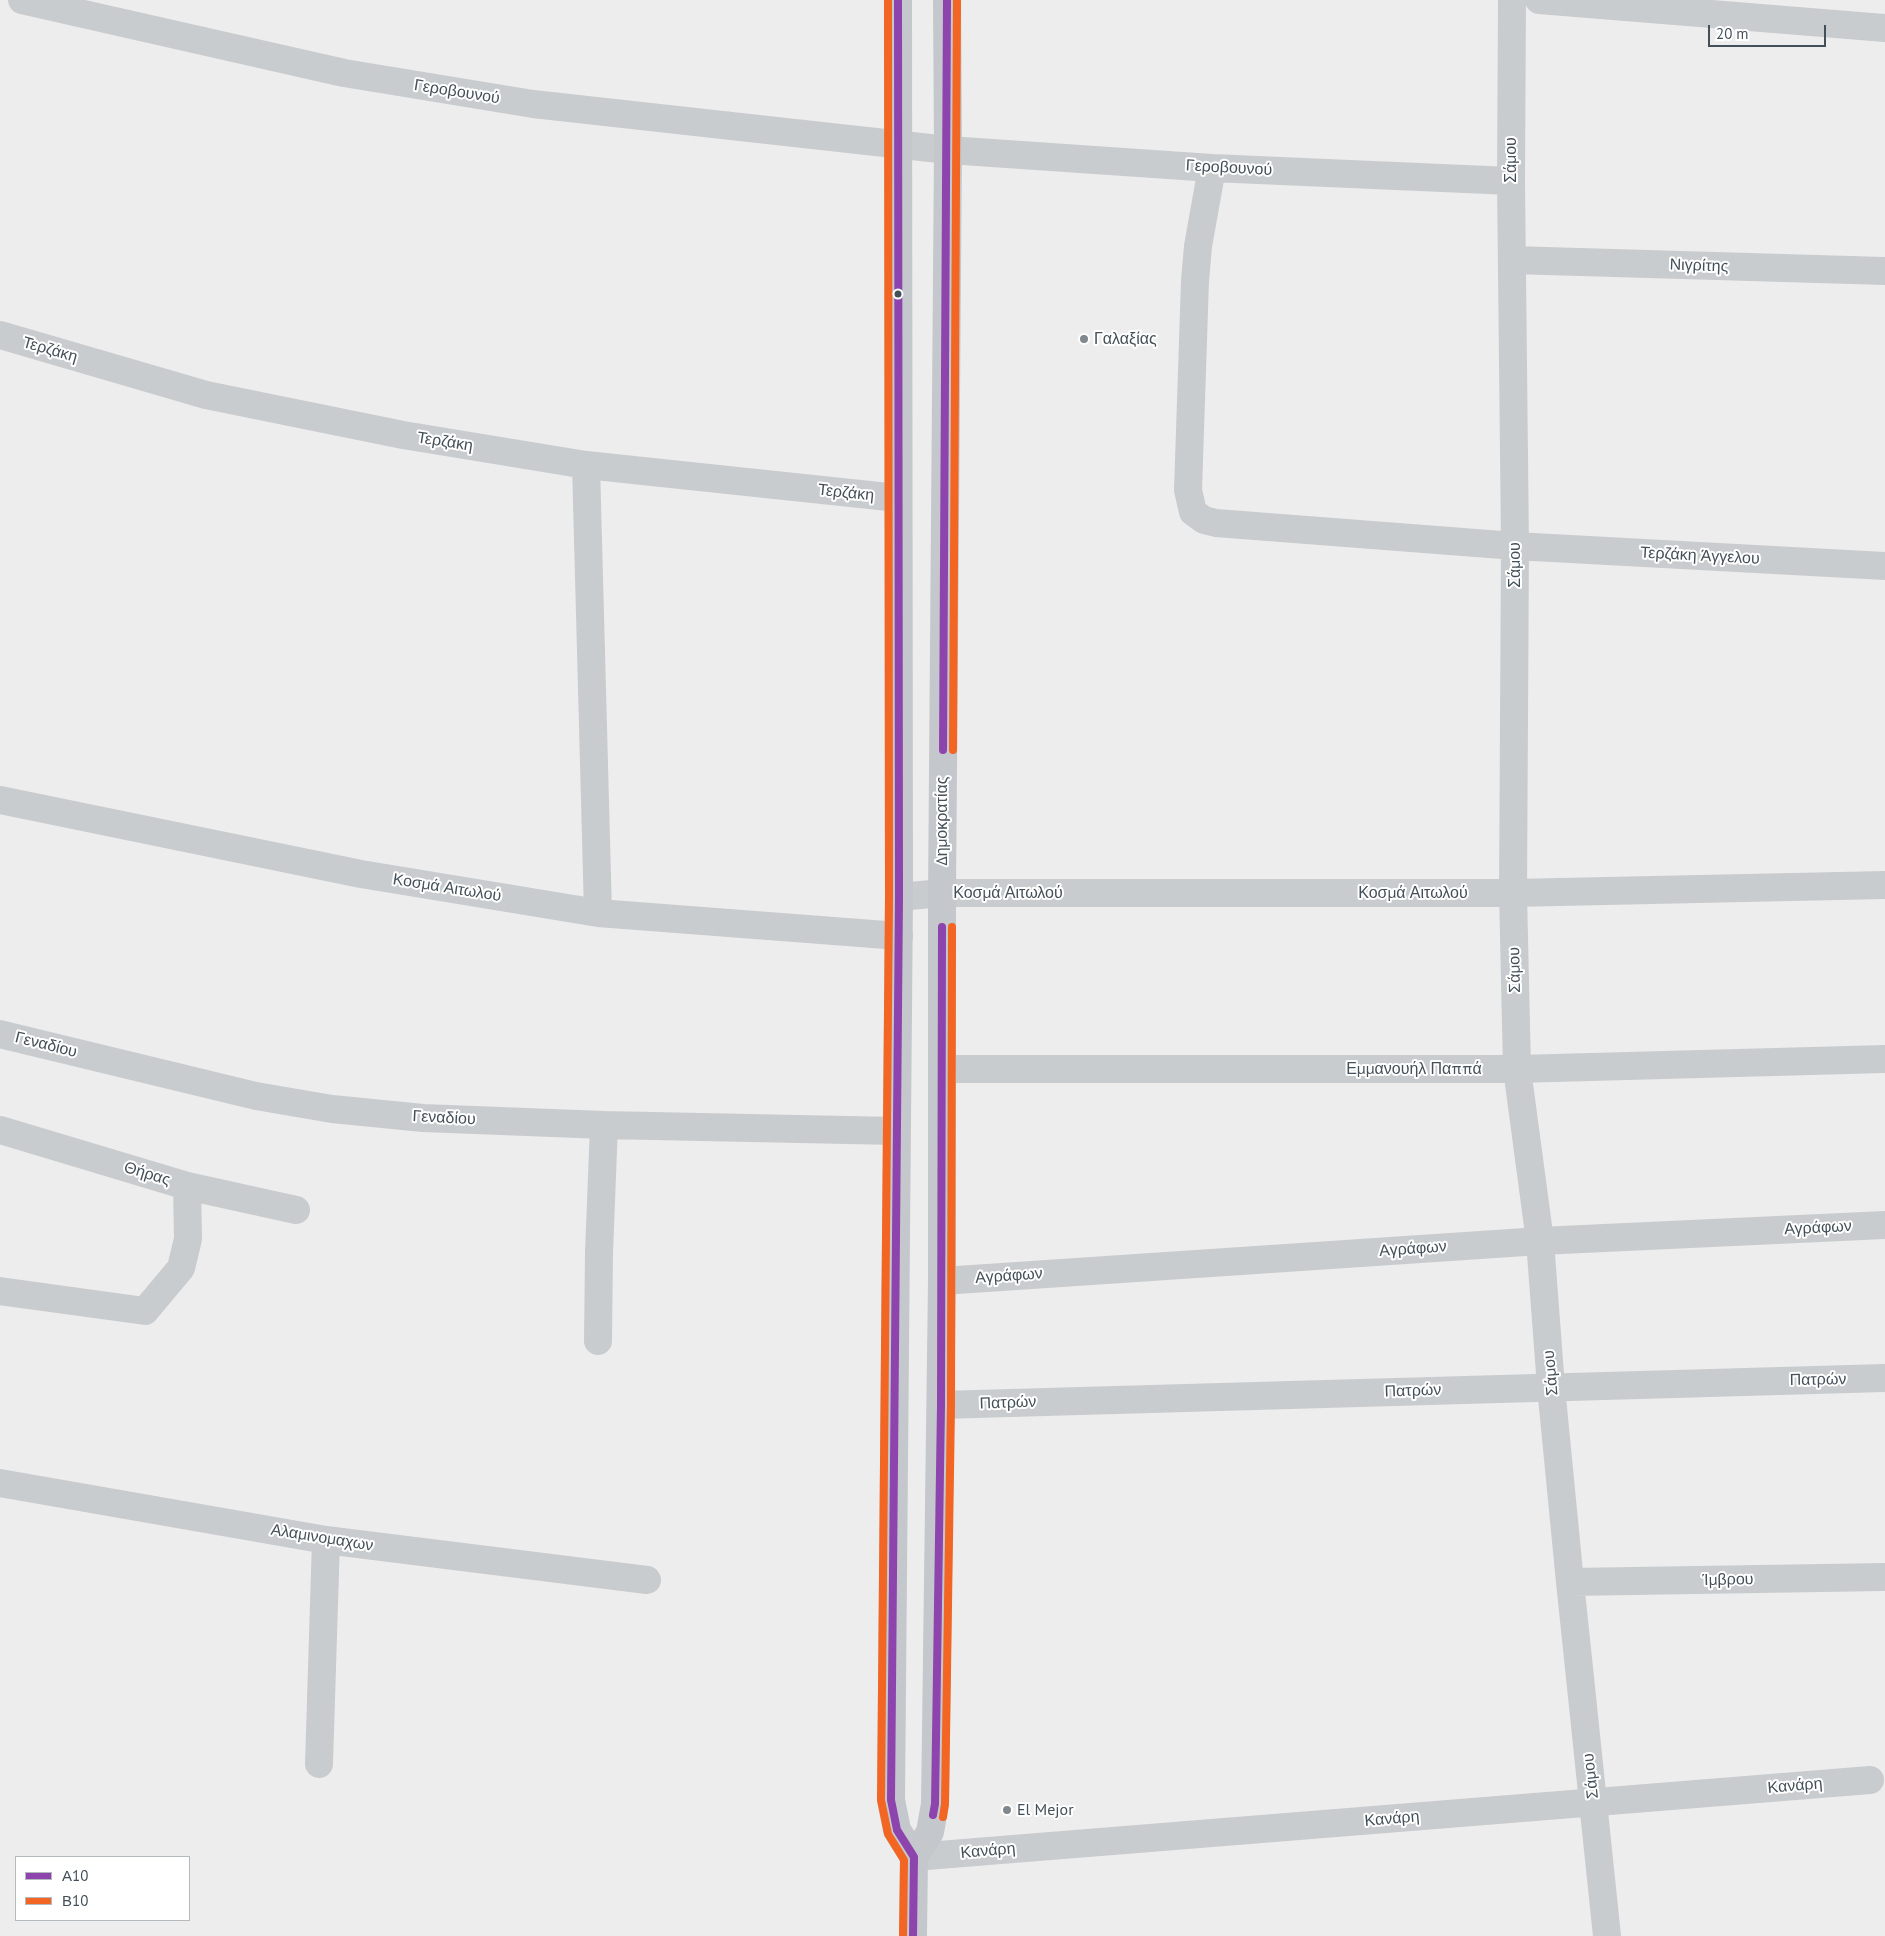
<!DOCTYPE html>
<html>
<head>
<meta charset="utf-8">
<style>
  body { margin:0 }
  #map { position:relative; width:1885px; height:1936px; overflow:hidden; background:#eeeded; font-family:"PT Sans",sans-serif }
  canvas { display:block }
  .legend { position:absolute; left:15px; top:1856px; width:175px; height:65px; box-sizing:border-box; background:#fff; border:1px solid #b4b9bd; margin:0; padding:6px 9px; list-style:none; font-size:15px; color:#445059 }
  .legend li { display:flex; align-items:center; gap:10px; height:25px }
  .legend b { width:25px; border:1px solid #b4b9bd }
  .scale { position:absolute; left:1708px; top:25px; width:118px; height:22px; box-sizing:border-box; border:2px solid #445059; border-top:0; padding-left:6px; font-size:15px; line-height:18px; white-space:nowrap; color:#445059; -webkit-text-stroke:4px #fff; paint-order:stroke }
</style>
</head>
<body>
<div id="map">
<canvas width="1885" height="1936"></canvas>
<ul class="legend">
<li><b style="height:6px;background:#8e44ad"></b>Α10</li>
<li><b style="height:6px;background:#f26522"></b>Β10</li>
</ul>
<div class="scale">20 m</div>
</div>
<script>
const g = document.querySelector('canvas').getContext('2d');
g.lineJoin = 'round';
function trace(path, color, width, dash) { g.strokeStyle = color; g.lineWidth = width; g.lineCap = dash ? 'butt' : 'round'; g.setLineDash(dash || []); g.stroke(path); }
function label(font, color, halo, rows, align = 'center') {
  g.font = font + ' "PT Sans",sans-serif'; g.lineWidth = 4; g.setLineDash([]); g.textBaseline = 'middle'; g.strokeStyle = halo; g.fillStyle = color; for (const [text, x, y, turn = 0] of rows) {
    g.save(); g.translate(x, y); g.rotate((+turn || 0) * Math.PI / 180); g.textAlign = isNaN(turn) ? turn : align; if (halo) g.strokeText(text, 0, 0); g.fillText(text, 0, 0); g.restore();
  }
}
const minor = new Path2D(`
  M22,0l322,73 189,31 415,46 264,18 299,13
  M1512,0l-1,181 4,365 -2,347 4,176 23,172 11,146 19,195 37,354
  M1539,0l346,28
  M1212,168l-14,78 -3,35 -7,209 5,22 11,8 12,3 299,23 370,20
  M1512,260l373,11
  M0,335l206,60 197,40 183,30 312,33
  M586,465l12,448
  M0,800l361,74 237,39 301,23
  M899,897l43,-4h571l372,-8
  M0,1034l256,62 76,13 91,9 181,7 292,6
  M943,1069h574l368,-10
  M0,1130l187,56 109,24
  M942,1281l598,-40 345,-16
  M0,1291l145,20 36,-43 7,-29 -1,-53
  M598,1341l1,-88 5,-128
  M941,1405l944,-27
  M0,1483l326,57 321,40
  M1570,1582l315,-5
  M319,1764l7,-224
  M914,1857l956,-77`);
const major = new Path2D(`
  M898,0l1,897 -8,903 6,30 17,27 -1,79
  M914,1857l16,-25 5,-28 7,-523v-388l6,-743 -1,-150`);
const bus1 = new Path2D(`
  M898,0l1,897 -8,903 6,30 17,27 -1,79
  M943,750l4,-750
  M933,1815l2,-11 6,-399 1,-478`);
const bus2 = new Path2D(`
  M888,0l1,897 -8,903 7,34 16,26 -1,76
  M953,750l4,-750
  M943,1817l2,-13 6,-399 1,-478`);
const markers = [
  [898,294,4.5,"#445059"],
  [1084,339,5,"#80878d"],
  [1007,1810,5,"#80878d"]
];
const streetNames = [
  ["Γεροβουνού",457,92,9],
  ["Σάμου",1511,160,-90],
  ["Γεροβουνού",1229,168,3],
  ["Νιγρίτης",1699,266,2],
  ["Τερζάκη",50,350,16],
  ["Τερζάκη",445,442,9],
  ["Τερζάκη",846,493,6],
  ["Τερζάκη Άγγελου",1700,556,3],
  ["Σάμου",1515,565,-90],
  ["Δημοκρατίας",942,821,-90],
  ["Κοσμά Αιτωλού",447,888,9],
  ["Κοσμά Αιτωλού",1008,893],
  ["Κοσμά Αιτωλού",1413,893],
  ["Σάμου",1515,970,-91],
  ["Γεναδίου",46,1045,14],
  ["Εμμανουήλ Παππά",1414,1069],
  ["Γεναδίου",444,1118,3],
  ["Θήρας",147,1174,17],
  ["Αγράφων",1818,1228,-3],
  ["Αγράφων",1413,1249,-4],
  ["Αγράφων",1009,1276,-4],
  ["Σάμου",1551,1373,-95],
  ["Πατρών",1818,1380,-1],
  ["Πατρών",1413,1391,-2],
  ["Πατρών",1008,1403,-2],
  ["Αλαμινομαχων",322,1538,9],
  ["Ίμβρου",1728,1580,-1],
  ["Σάμου",1591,1776,-96],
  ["Κανάρη",1795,1786,-5],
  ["Κανάρη",1392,1819,-5],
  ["Κανάρη",988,1851,-5]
];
const poiNames = [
  ["Γαλαξίας",1094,339],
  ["El Mejor",1017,1810]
];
trace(minor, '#c9ccce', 28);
trace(major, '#c4c8cc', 28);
trace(bus1, '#8e44ad', 8);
trace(bus2, '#f26522', 8);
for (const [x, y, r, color] of markers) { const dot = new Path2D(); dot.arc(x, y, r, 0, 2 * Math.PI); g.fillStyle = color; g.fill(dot); trace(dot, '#fff', 2); }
label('16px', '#445059', '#fff', streetNames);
label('16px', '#445059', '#fff', poiNames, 'left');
</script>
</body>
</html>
